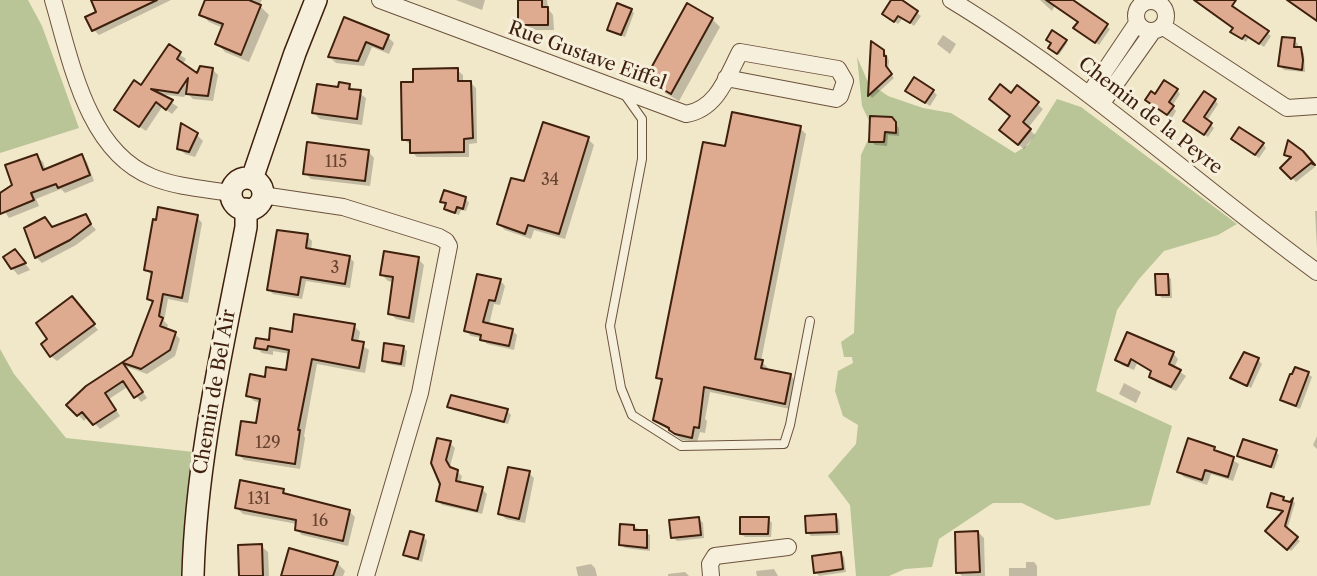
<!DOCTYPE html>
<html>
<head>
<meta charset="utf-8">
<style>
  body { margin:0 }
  canvas { display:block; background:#f1e7c9 }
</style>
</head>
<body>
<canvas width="1317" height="576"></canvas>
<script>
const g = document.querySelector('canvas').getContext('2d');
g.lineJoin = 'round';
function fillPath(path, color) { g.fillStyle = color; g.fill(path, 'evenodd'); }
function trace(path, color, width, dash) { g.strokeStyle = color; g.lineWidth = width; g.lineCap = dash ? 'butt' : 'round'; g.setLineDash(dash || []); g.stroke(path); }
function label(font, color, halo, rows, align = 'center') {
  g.font = font + ' "Libre Caslon Text",serif'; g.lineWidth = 6; g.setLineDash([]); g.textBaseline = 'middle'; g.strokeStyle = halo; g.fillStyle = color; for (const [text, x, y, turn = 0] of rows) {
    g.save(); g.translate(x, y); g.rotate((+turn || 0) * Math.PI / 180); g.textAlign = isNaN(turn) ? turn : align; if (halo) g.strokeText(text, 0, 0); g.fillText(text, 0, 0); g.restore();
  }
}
const green = new Path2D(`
  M0,0h28l14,26 37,102 -79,25z
  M857,57l11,25 20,14 35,12 28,5 64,40 13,-8 29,-46 24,8 156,117 -19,11 -54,16 -25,28 -22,31 -21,81 76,35 -22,79 -94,15 -34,-17h-29l-54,36 -7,28 -27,2 -16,7h-33l-6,-71 -22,-29 28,-32 2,-19 -15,-9 -8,-25 3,-20 15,-8 -1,-6h-8l-3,-15 13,-9 7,-178 12,-26 -11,-23z
  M0,349l14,25 52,64 137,15 -10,123h-193z`);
const shadow = new Path2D(`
  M92,0h79l-72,35 -5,-5 5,-18z
  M207,0h55l-3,5 10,10 -20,47 -24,-10 -8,-9 6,-15 -14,-6 -8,-8z
  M456,0h29l-3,10z
  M520,0h27l1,9 5,6 1,15h-28l-6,-6z
  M893,0h6l22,16 -7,10 -11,-8 -5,6 -10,-7z
  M1040,0h30l40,29 -11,16 -20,-13 1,-10 -25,-17 -3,6z
  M1225,0l12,8 -2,2 36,26 -7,11 -15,-10 -3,5 -10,-7z
  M631,10l3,3 -9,24 -12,-4 -3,-4z
  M712,19l8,8 -41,74 -24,-14 -8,-8z
  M345,20l43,17 6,6 -5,11 -17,-7 -8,19 -28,-3 -6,-6z
  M1052,33l15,10 -8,12 -9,-7z
  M943,35l13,9 -6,10 -13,-10z
  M1294,40l4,4 -1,5 7,4 1,19 -21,-2 -4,-4z
  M873,44l14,11 2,6 -1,10 6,7 -22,20 -2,-3z
  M169,47l17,12 -4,6 16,11 15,-6 5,5 -5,26 -20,-2 -6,-6 -3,4 -25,-3 19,13 -6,7 -10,-7 -16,24 -24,-16z
  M457,70l6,5v8l7,-1 6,6 1,55 -8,1v13h-52l-5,-5 -1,-7 -8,-6 12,-56z
  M349,86l17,12 -4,27 -42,-6 -6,-6z
  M1018,88l25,21 -15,19 7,7 -11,14 -18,-14 6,-19 -1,-20z
  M1177,90l3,4 -8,12 4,5 -4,7 -21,-14z
  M933,91l4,4 -7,11 -19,-12z
  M1215,100l3,4 -11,17 7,7 -6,9 -19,-13z
  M895,123l4,5v8l-11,-1 -1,11 -12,-1 -4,-4z
  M800,128l6,6 -45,227 7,7 -1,3 23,4 6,6 -6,28 -80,-17 -5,27 2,2 -2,12 -5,-1 -3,10 -15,-2 -27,-20 8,-37 -5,-6 68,-229z
  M197,135l6,6 -8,16 -10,-3 -6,-6z
  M588,139l6,6 -29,94 -31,-9 -3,9 -26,-9 -6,-6 26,-40z
  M1237,143l26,1 3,4 -7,10z
  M368,151l6,7 -4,28 -59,-7 -6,-6z
  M1302,152l13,15 -19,15 -13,-14 9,-9 -6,-5z
  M37,156l6,6 3,9 35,-15 6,6 7,19 -29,12 -4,-4 -25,10 3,7 -30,12 -9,-14v-12l15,-6z
  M445,192l21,7 3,4 -3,8 -5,-1 -2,5 -9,-3 -8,-11z
  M1315,211h2v38z
  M85,217l11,13 -20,15 -34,18 -6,-6 17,-28z
  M197,217l5,6 -14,80 -20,-4 -4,22 4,4 -2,5 9,4 5,5 -5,17 -28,18 -22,-8 22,32 -6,4 -12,-16 -20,13 11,17 -20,13 -12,-13 -4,5 -15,-16 18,-17 46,-31 20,-53 -4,-5 4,-23 -7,-6z
  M307,236l5,5 -1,10 38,6 5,5 -4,26 -44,-7 -4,18 -29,-5 -5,-5z
  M20,257l10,13 -12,5 -6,-7z
  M418,259l6,6 -10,58 -18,-4 -6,-6 4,-31 -6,-1 -6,-6z
  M1168,276l3,3 1,19h-10l-4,-4z
  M500,280l5,6 -5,19 -6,-1 -5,21 23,5 5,5 -3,15 -27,-6 -5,-6 -11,-2 -5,-5z
  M77,304l21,26 -41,31 -6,-5z
  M354,326l6,6 -2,11 11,7 -4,23 -48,-9 -13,72 1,2 -5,31 -56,-9 -6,-6 20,-29 3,-22 -7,-2 -6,-6 18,-16 21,-6 3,-19 -17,-3v4l-11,-2 -6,-6 37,-13z
  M403,348l4,3 -2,16 -18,-3 -3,-4z
  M1173,353l5,6 -4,9 12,8 -10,15 -20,-9 -5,-5 1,-5 -15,-9 -3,7 -12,-5 -5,-5z
  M1258,360l4,4 -11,24 -19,-10z
  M1308,374l4,3 -12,32 -14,-6 -4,-4z
  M1124,383l17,9 -5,11 -17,-9z
  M449,406l58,5 4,4 -3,9 -55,-14z
  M1317,436v13l-4,-4z
  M450,443l5,5 -5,18 12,10 -2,8 22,5 5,5 -5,20 -40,-9 -4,-5 3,-16 -8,-21z
  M1214,449l25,15 -6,17 -22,-7 -4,11 -23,-8 -5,-5z
  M1276,452l3,3 -5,14 -32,-10 -3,-4z
  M529,473l5,5 -9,45 -19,-4 -6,-6z
  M283,491l6,5 60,15 6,6 -7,29 -46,-11 -6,-6 1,-5 -54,-10 -6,-6z
  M1283,498l7,6 3,-3 2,2 -8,27 13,11 -9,10 -23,-20 16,-19 -15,-6z
  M836,516l3,4 1,15 -29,1 -3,-3z
  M699,519l4,4 1,15 -27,3 -4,-4z
  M768,519l4,4 -1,14h-26l-4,-3z
  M633,526l17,9v16l-25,-3 -4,-4z
  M978,532l6,6 1,38h-23l-4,-4z
  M411,533l13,4 3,4 -5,21 -13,-4 -4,-3z
  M261,546l7,6 1,24h-28z
  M840,554l4,3 2,15 -27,4 -3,-4z
  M1026,562h8l3,4v10h-28v-8h17z
  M337,563l8,8 -2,5h-60z
  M591,564l4,4 2,8h-19l-2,-9z
  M774,569l4,7h-21l-1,-5z
  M685,572l4,4h-21v-2z`);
const building = new Path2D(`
  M91,0h66l-65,31 -7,-14 11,-5z
  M205,0h44l12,5 -20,50 -26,-11 8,-20 -24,-9z
  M518,0h24v7h6v18h-30z
  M891,0h11l16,11 -8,12 -12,-7 -4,6 -12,-8z
  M1046,0h27l35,24 -13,19 -22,-15 5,-6z
  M1194,0h42l-4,6 37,25 -10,13 -14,-9 -3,4 -12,-7 3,-4z
  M1287,0h30v21z
  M617,3l15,6 -11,26 -14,-5z
  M687,3l26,15 -42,76 -26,-15z
  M344,17l45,18 -6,14 -17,-7 -8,19 -30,-4z
  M1052,30l15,10 -10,14 -9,-6 3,-5 -5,-3z
  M1282,37l13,1 -1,9h7l2,13 -1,10 -24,-4z
  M871,41l13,9v6h2v10l6,8 -24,22z
  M169,44l12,8 -4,7 20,14 3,-7 13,2 -5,28 -22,-2 2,-16 -10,15 -27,-4 22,11 -7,10 -10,-8 -17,25 -25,-17 20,-30 7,5z
  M458,68v13h13l2,57 -9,1v13l-54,1v-13h-8l-1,-58h12v-13z
  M914,77l20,13 -9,13 -20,-12z
  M1164,80l14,9 -9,13 5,4 -7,9 -22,-15 6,-9 4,3z
  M339,82l11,2 -1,5 12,1 -4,29 -45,-6 5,-29 21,3z
  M1000,84l11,9 6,-8 22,17 -16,20 8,7 -13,16 -19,-15 11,-14 -21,-17z
  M1204,91l12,8 -12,18 8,6 -8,12 -21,-14z
  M732,112l69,14 -46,233 8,1 -2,8 30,6 -6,30 -81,-17 -5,41 -5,-1 -2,11 -17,-4 -6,-4v-2l-16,-8 9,-41 -6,-1 47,-236 22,4z
  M870,116l22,1 4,5v11l-11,-1 -1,10h-15z
  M543,122l46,15 -30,97 -31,-9 -3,9 -28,-10 14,-46 13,3z
  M181,123l17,10 -9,19 -12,-3z
  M1239,127l25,16 -9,12 -24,-16z
  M1288,140l15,11 12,14 -4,-2 -20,16 -11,-11 11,-11 -7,-2z
  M307,142l62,8 -4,31 -62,-7z
  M37,154l6,16 39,-16 8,21 -32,13 -2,-4 -25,9 3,7 -34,14v-21l12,-8 -7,-20z
  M444,190l22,7 -3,12 -6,-2 -2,6 -11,-4 2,-6 -6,-1z
  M158,207l40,8 -16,83 -19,-4 -4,22 4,2 -3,8 16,6 -6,18 -29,19 -18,-6 20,29 -9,6 -11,-17 -18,12 11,17 -23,15 -11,-13 -5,4 -11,-11 20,-19 46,-30 21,-55 -6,-2 5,-27 -8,-2 9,-51 3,1z
  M86,214l5,10 -21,16 -35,18 -11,-30 21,-11 7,10z
  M277,230l31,4 -2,14 44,8 -5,28 -44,-7 -3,18 -31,-5z
  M15,249l11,14 -15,6 -8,-12z
  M384,251l35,6 -10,61 -21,-4 5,-37 -13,-2z
  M477,274l24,5 -6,22 -6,-1 -6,22 30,7 -4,17 -29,-6 1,-5 -17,-4z
  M1155,274h13l1,21h-13z
  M72,296l23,28 -45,33 -9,-13 6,-5 -11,-16z
  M294,314l61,10 -3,16 12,2 -5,26 -47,-9 -14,71h2l-5,34 -59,-9 5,-34 15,2 4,-24 -14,-3 4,-22 15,3 1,-10 20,3 3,-20 -21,-4 -1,4 -13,-2 2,-10 13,2 1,-12 22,4z
  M1127,332l47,20 -5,12 12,6 -10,17 -22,-10 2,-6 -20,-12 -3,7 -13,-6z
  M384,343l20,3 -3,18 -19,-3z
  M1244,352l15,6 -12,28 -17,-8z
  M1295,367l14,5 -13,34 -16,-6 10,-26h2z
  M451,395l57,14 -4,13 -57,-15z
  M437,438l14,3 -5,19 4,7 8,3 -2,11 27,6 -6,24 -41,-10 4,-17 -9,-21z
  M1188,438l27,9 -1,3 20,7 -6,20 -23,-7 -3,10 -25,-8z
  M1243,439l34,11 -6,17 -34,-11z
  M508,467l22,4 -11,48 -21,-5z
  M240,480l44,9 -1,4 67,17 -7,31 -48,-11 1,-10 -61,-12z
  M1271,493l13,4 -1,3 7,2 3,-4 -8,28 13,11 -11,13 -22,-19 18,-20 -16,-4z
  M836,514l1,18 -31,1 -1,-17z
  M699,517l2,18 -30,3 -2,-18z
  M740,517h29l-1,17h-28z
  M620,524l14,1v5h13v18l-28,-3z
  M410,531l14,4 -6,24 -15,-4z
  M978,531l2,41 -24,1 -1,-41z
  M262,544l1,32h-24l-1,-31z
  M289,548l49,14 -5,14h-52z
  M841,552l2,17 -29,4 -2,-17z`);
const lane = new Path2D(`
  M625,95l17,24v40l-32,167 11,62 11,27 49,31 103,-2 6,-19 20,-104`);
const street = new Path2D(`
  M53,0c18,61 34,151 99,177 24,10 53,12 79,16
  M380,0l306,114c31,-5 41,-37 54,-62l98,17 7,12 -5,15 -4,3 -110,-21
  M951,0c131,79 243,182 366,272
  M1136 16a15 15 0 1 1 30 0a15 15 0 1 1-30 0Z
  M1162,26l125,82 30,-2
  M1090,93l47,-70
  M1102,103l51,-72
  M262,195l81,12 96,30 7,4 3,5 -29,147 -54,183
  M711,576l-1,-12 5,-8 73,-9`);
const secondary = new Path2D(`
  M231 194a16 16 0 1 1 32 0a16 16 0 1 1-32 0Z
  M252,179l43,-126 21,-53
  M193,576c3,-118 31,-234 53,-349v-18`);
const numberNames = [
  ["115",336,162],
  ["34",550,180],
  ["3",335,268],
  ["129",268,443],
  ["131",259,499],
  ["16",320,521]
];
const streetNames = [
  ["Rue Gustave Eiffel",587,56,20],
  ["Chemin de la Peyre",1150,116,38],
  ["Chemin de Bel Air",215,392,-80]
];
fillPath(green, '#b9c597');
fillPath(shadow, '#0003');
fillPath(building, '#deab91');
trace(building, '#3e200d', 2);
trace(lane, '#6b523c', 10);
trace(street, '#6b523c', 18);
trace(secondary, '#3e200d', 24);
trace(lane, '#f6efdc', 8);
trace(street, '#f6efdc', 16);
trace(secondary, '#f6efdc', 21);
label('16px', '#66432e', null, numberNames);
label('19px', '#3e200d', '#f6efdc', streetNames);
</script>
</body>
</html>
